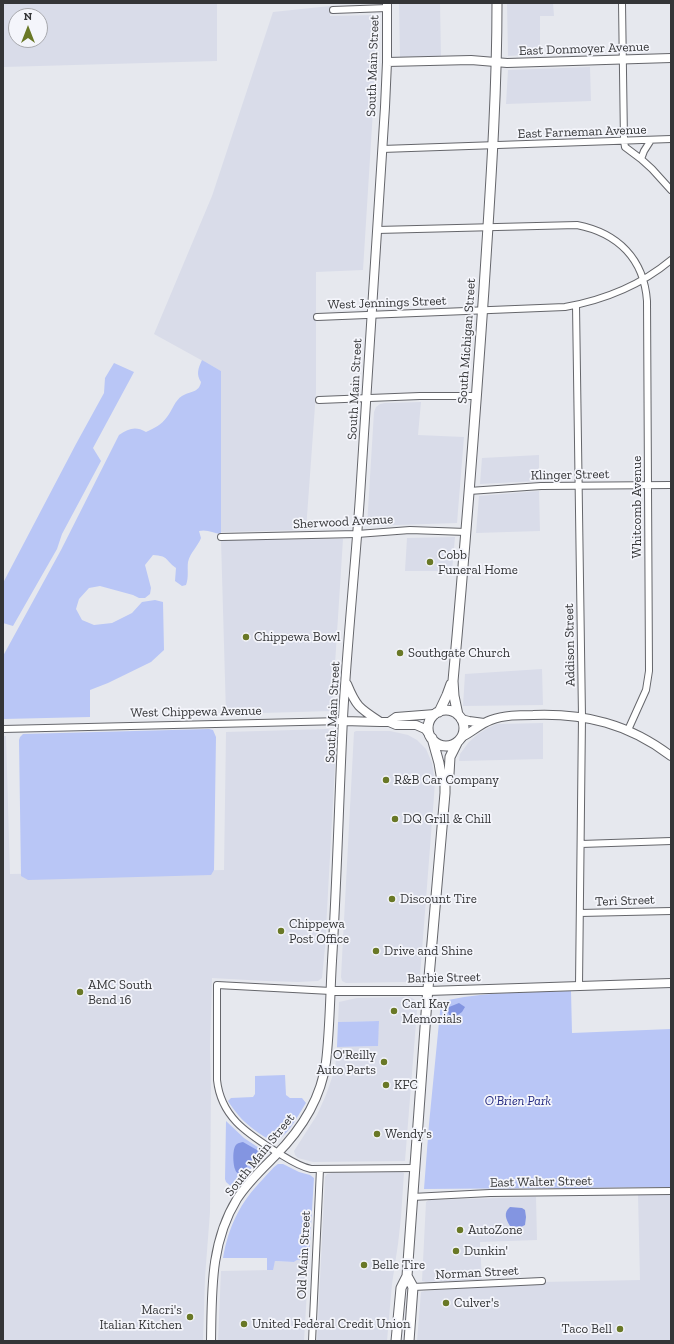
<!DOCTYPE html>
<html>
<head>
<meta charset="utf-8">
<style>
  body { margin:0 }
  #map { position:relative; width:674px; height:1344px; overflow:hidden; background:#e6e8ee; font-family:"Zilla Slab",serif }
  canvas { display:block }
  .frame { position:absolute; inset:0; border:4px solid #343537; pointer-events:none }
  .north { position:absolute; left:8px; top:8px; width:40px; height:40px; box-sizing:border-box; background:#f4f5fb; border:1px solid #a7a8ad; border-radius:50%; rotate:0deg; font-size:11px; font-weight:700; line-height:16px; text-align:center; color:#343537 }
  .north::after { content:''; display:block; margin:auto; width:14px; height:18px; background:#697826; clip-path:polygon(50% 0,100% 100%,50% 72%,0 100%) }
</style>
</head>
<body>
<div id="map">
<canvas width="674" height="1344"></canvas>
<div class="frame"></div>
<div class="north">N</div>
</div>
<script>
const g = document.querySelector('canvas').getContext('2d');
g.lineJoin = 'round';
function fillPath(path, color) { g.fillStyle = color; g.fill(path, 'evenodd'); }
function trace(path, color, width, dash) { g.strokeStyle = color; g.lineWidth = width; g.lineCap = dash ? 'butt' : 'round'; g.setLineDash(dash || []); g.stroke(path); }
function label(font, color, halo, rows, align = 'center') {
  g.font = font + ' "Zilla Slab",serif'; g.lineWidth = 3.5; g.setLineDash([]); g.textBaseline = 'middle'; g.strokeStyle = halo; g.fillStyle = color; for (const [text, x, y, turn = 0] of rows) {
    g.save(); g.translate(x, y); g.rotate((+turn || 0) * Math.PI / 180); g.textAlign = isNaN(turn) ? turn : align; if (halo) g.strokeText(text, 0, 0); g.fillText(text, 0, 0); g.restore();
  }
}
const built = new Path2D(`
  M3,3h214v58l-214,6zM16,16h24v24h-24z
  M399,3h41l1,53 -41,1z
  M507,3h46l1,13h-14v38l-32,2z
  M330,6v10l45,-1v63l-12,192 -47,2v120l-10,138 -85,2v-161l-67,-37 58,-138 61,-184z
  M590,67l1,34 -85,3 2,-34z
  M421,402l-3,33 46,2 -7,86 -90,3 7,-114 2,-5 4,-3 5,-1z
  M539,455v26l-59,3 2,-26z
  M539,491l1,40 -64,2 3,-37z
  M455,537l-3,34h-47l2,-33z
  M343,539l-11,172 -106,3 -5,-174z
  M542,669l1,36 -80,1 2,-32z
  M543,723v36l-84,2 1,-7 9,-12 9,-8 10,-6 9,-4z
  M327,729l4,1 2,2 3,15 -11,200 -3,31 -4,3 -20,1 -32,-1 -54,-3 -2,69 1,41 -1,124 -5,65 -2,64h-200v-605h3l4,138 214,-4 2,-138z
  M356,731h34l18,4 9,5 9,9 6,14 3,19 -1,14 -14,180 -3,3 -10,3 -61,1 -4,-2 -1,-4 13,-245z
  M409,997l3,1 3,2 2,10 -12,151 -92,1 -15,-4 -3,-3 -1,-4 23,-36 9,-20 9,-26 2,-22 40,-1 2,-25 -41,1 1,-20 18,-4z
  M402,1172l2,1 -3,44 -3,27 -6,40 -5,57h-70l8,-164 2,-3 5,-1z
  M638,1195h33v146h-254l4,-49 4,-1 57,-5 61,-1v-3l97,-2z
  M536,1197l1,43 -57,2 2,38 -56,2 -4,-1 4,-79 3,-2z
  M309,1258l-5,83h-86l3,-70 51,-1 3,-9 19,1 3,-2z`);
const green = new Path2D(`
  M202,360l19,11v163c-8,-1 -14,-5 -22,-3l2,7c-3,8 -11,15 -13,24 -1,7 1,15 -2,23l-4,1 -7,-5 1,-13c-11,-8 -7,-12 -23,-13l-8,10 6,23 -1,6 -5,4h-6l-6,-3 -33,-9 -11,2 -10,11 -3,10 6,11 12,5 18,-2 20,-10 10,-11 13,-2 8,2 1,48 -13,12 -43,21 -18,7v27l-87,2v-63l58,-106 58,-115c10,-7 17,-9 27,-3 9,-4 15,-7 21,-15 5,-6 8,-17 15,-21 8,-5 17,-3 19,-14 -5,-8 -3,-13 1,-22z
  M114,363l20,9 -41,76 8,13 -39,73 -5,15 -44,77 -10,-3v-40l73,-139 28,-51 1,-15z
  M209,729l4,1 3,7 -2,133 -3,5 -183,5 -7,-4 -2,-136 1,-3 3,-3z
  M571,991l1,42 99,-4v158l-247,2 5,-65 12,-122c40,-11 88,-9 130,-11z
  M379,1021l-1,25 -41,1 1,-25z
  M285,1075l1,20 4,3h12l4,5c-6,9 -18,33 -29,37 -9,3 -32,-17 -38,-24 -4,-5 -8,-10 -11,-15l3,-3 22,-1 2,-3v-18z
  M226,1121l18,17 15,10 2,5 -4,9 -22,25 -2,1 -7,-6 -1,-3z
  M278,1164h5l16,8 11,3 4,3 -5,80 -12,2 -3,2 -19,-1 -2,9h-6v-12h-44c6,-33 17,-55 40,-79 5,-5 9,-11 15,-15z`);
const water = new Path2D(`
  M459,1003l6,4 -3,5 -7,5 -6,-2 -1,-3 1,-5z
  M243,1142l14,8 1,3 -17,21h-2c-3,-2 -3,-2 -4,-5 -2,-5 -3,-22 2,-25 1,-1 5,-2 6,-2z
  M510,1207l12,1 3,2 1,7 -1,8 -4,2 -11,-1c-4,-7 -7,-13 0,-19z`);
const street = new Path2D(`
  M622,3l2,138 1,6 16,12 11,10 19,21
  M333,10l54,-2
  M382,149l289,-10
  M641,159l3,-8 7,-11
  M377,230l200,-5c41,8 67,34 70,76l2,370 -3,19 -18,40
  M576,305l6,412 -3,268
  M317,317l248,-10c39,-7 76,-22 106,-47
  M319,400l101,-4h57
  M469,491l72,-5 130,-1
  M221,537l136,-3 53,-4 56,2
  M3,729l340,-8
  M581,844l90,-3
  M580,913l91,-2
  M331,991l-114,-6v95c4,37 30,53 58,71 12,7 22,15 36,18l103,-1
  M412,1197l78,-4 181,-2
  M413,1287l129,-6
  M312,1341l8,-172`);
const secondary = new Path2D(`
  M387,62l84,-2 36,3 164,-5
  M347,684c9,22 12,24 32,37
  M461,719l8,2 15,2
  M343,721l37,1h9l7,3h20l9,4 4,5
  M389,722l7,-5 39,-3
  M462,737c10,-5 18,-13 29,-17 13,-5 28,-5 42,-5 52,-2 96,9 138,41
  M331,991h97l243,-8
  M211,1341c1,-50 -1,-98 26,-142 10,-16 25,-30 38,-43 26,-26 46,-57 51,-94 4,-33 4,-68 6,-101 5,-81 7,-162 11,-243 4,-74 12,-148 17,-222 9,-130 16,-259 25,-389l2,-45v-59`);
const primary = new Path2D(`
  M428 728a18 18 0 1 1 36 0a18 18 0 1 1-36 0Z
  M439,712l8,-17 4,-11
  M458,715l-4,-19 -1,-15c12,-131 22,-261 31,-392 6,-95 13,-190 13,-286
  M445,783l4,-9 1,-17 7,-14
  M407,1276l6,11 -4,54
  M396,1341l5,-53 6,-12 20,-276 18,-207v-10l-4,-8 -2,-12 -7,-25`);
const markers = [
  [430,562,4,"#697826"],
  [246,637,4,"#697826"],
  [400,653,4,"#697826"],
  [386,780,4,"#697826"],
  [395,819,4,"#697826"],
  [392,899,4,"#697826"],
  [281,931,4,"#697826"],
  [376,951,4,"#697826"],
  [80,992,4,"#697826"],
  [394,1011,4,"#697826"],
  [384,1062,4,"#697826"],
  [386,1085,4,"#697826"],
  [377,1134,4,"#697826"],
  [460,1230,4,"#697826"],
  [456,1251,4,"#697826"],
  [364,1265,4,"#697826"],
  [446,1303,4,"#697826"],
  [190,1317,4,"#697826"],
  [244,1324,4,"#697826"],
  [620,1329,4,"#697826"]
];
const streetNames = [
  ["East Donmoyer Avenue",584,49,-2],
  ["South Main Street",373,66,-88],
  ["East Farneman Avenue",582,132,-2],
  ["West Jennings Street",387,303,-2],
  ["South Michigan Street",467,341,-86],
  ["South Main Street",355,389,-87],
  ["Klinger Street",570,475,-1],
  ["Whitcomb Avenue",637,507,-90],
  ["Sherwood Avenue",343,522,-3],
  ["Addison Street",570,645,-91],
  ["West Chippewa Avenue",196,712,-1],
  ["South Main Street",333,712,-87],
  ["Teri Street",625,901,-2],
  ["Barbie Street",444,978,-1],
  ["South Main Street",260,1155,-51],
  ["East Walter Street",541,1182,-1],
  ["Old Main Street",304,1255,-87],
  ["Norman Street",477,1273,-3]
];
const poiNames = [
  ["Cobb",438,555],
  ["Funeral Home",438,570],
  ["Chippewa Bowl",254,637],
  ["Southgate Church",408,653],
  ["R&B Car Company",394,780],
  ["DQ Grill & Chill",403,819],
  ["Discount Tire",400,899],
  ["Chippewa",289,924],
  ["Post Office",289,939],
  ["Drive and Shine",384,951],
  ["AMC South",88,985],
  ["Bend 16",88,1000],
  ["Carl Kay",402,1004],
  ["Memorials",402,1019],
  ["O'Reilly",376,1055,"right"],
  ["Auto Parts",376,1070,"right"],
  ["KFC",394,1085],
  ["Wendy's",385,1134],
  ["AutoZone",468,1230],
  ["Dunkin'",464,1251],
  ["Belle Tire",372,1265],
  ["Culver's",454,1303],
  ["Macri's",182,1310,"right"],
  ["Italian Kitchen",182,1325,"right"],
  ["United Federal Credit Union",252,1324],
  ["Taco Bell",612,1329,"right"]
];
const parkNames = [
  ["O'Brien Park",518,1101]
];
fillPath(built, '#d9dce9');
fillPath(green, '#b9c6f6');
fillPath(water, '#8395e1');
trace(street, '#65666b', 8);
trace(secondary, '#65666b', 10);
trace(primary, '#65666b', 11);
trace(street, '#fff', 6);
trace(secondary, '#fff', 8);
trace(primary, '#fff', 9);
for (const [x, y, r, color] of markers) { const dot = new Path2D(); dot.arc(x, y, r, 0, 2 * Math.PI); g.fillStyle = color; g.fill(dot); trace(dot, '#f4f5fb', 1.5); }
label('13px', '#343537', '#f4f5fb', streetNames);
label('13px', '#343537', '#f4f5fb', poiNames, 'left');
label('italic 13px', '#22287f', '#f4f5fb', parkNames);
</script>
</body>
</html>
